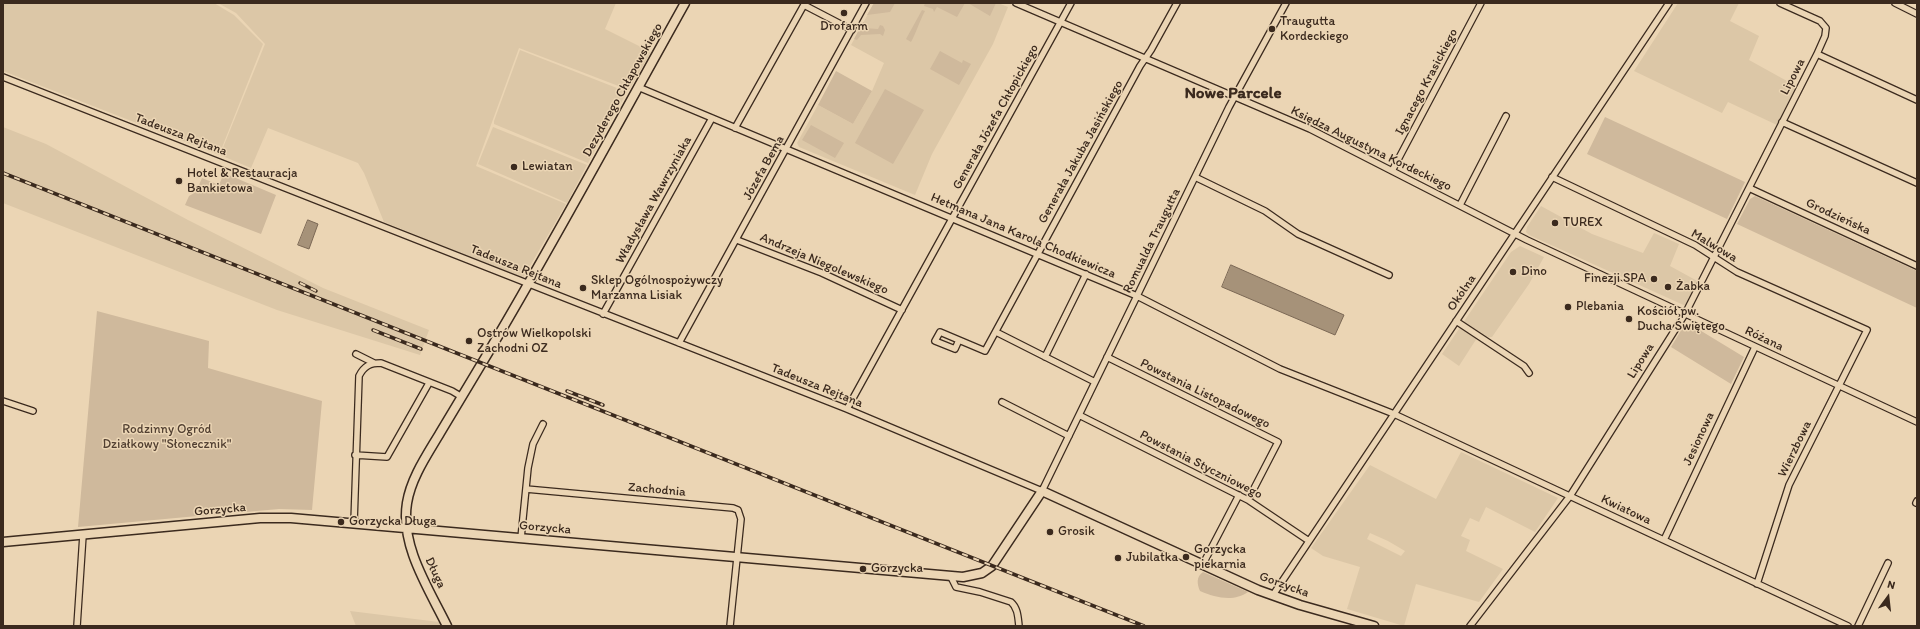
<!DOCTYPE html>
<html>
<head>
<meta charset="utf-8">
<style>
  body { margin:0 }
  #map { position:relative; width:1920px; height:629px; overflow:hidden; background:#ebd5b4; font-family:Itim,sans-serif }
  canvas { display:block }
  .frame { position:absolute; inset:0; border:4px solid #3b2a1e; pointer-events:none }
  .north { position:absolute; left:1868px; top:577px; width:40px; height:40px; -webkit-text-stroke:3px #ebd5b4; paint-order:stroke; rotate:15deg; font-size:11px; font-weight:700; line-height:16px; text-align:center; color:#3b2a1e }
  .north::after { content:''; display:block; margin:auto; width:14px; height:18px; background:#3b2a1e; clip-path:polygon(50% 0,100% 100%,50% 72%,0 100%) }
</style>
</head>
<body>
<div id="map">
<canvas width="1920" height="629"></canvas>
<div class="frame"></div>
<div class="north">N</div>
</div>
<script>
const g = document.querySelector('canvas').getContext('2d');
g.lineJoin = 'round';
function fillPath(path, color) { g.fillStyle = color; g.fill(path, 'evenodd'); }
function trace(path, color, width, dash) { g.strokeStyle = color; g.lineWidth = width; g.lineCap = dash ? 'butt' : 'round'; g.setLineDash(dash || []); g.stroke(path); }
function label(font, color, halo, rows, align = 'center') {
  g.font = font + ' Itim,sans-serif'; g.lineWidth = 3; g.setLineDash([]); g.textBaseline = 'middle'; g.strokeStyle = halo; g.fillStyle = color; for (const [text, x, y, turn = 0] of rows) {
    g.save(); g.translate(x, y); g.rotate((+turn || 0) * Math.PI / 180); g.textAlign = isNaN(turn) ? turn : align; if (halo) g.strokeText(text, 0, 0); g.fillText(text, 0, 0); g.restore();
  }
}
const built = new Path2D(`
  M3,3h211l20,12 29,29 -44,111 -216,-84z
  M218,3h398l-11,26 46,23 -22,38 -110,-42 -43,118 90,38 -43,74 -139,-56 -20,-49 -6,-10 -90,-35 -17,40 -31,-13 45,-111 -29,-31z
  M874,3h124l10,4 -15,37 -61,110 -17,41 -116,-48 -2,-4 21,-38 35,19 19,-33 12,-28 -33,-18z
  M1678,3h61l-9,18 29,15 -10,24 47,26 -19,39 -49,-23 -6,11 -88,-42z
  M520,50l107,42 -39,71 -94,-39v-3z
  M3,127l43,17 142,76 135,68 106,42 -9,25 -143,-45 -274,-107z
  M493,127l94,38 -20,38 -89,-39z
  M1541,206l51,28 51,19 11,-20 25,11 -9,22 31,17 -13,24 -159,-72 -3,-3 1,-5z
  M1520,246l24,11 -15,27 -37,53 -15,1 -18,28 -17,-12 69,-102z
  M1461,452l97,46 -23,34 -49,-25 -7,15 -9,-4 -9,18 9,4 -4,11 37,18 -24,33 -63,-18 -12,42 -57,-17 13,-42 -37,-11 -12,-8 59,-83 66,34zM1370,533l18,8 17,10 -4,5 -34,-17z
  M350,611l89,11 3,4h-86z`);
const green = new Path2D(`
  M874,3h21l-5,9 -23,3z
  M925,3h40l-8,14 -20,-10 -3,5 -1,-3 -9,-3z
  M968,3h28l-6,13z
  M922,10l3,1c-6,11 -8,20 -14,31l-5,-3z
  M863,22l4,1 -3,5 14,1 2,-4 3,1 2,4 -2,6 -3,-2 -19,1 -4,5 -3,-1z
  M940,51l22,12 1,-3 8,4 -12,21 -29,-16z
  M836,71l36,20 -19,33 -35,-19z
  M885,89l39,21 -31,54 -38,-21z
  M1605,117l140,65 -18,37 -140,-65z
  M811,125l33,18 -9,15 -33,-18z
  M224,173l52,22 -15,39 -76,-29 4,-9 7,-4 6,-14 17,7z
  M1755,196l162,75v37l-180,-84 13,-25z
  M97,311l112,30 -1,27 114,33 -10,109 -33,-1 -33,3 -1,-4 -4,1v3l-163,15z
  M1693,326l51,31 -13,27 -60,-37 12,-20z
  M1203,572l45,20c-14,10 -32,6 -48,-1 -3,-7 -4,-14 3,-19z`);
const water = new Path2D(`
  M308,220l10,4 -9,25 -11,-4z
  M1231,265l113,50 -9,20 -113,-48z`);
const street = new Path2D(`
  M1016,3l294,126 217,111 390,182
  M1895,3l22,11
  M804,5l48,25
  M1817,54l100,46
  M3,77l844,332 195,82 187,-384 57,-104
  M638,87l499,209 143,73 114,45 454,212
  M1782,122l135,61
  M735,128l70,-125
  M1392,171l89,-168
  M1195,177l70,34 33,23 91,41
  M1552,177l143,68 42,27 130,58 -78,155 -32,99
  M1749,188l168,78
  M1460,205l46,-89
  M737,240l85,33 80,37
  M603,314l109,-196
  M1456,321l68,45 5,7
  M996,332l99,50
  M959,340l-4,9 -20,-8 5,-9 45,19 155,-285 11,-16 26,-47
  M679,343l187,-340
  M356,354l18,9
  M1045,357l41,-83
  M1107,357l171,85 -30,58
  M3,401l30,10
  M1002,402l67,34
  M847,409l224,-406
  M1079,415l169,85 61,41
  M355,455l32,2 42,-74
  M526,489l207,19 5,2 3,9 -11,107
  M1916,503l1,-2
  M354,523l5,-147c5,-10 11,-13 22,-13l71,28 10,6
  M521,538l7,-70 5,-24 10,-20
  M1664,540l91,-193
  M1203,564l36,-69
  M951,577l5,10 24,5 31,10c7,6 7,16 8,24
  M1273,595l396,-592
  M77,626l6,-91
  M1470,626l100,-130 115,-182 132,-260 8,-18 1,-8 -6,-7 -40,-18
  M1858,626l30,-63`);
const secondary = new Path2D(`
  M3,542l257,-24h31l672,59 19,-4 10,-7 50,-75 216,99 42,15 74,21
  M447,626c-18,-37 -47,-80 -40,-123 4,-25 20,-48 33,-70 15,-25 30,-50 45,-75 70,-117 134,-237 200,-355`);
const rail = new Path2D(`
  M3,173l1141,453
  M300,283l16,8
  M373,330l48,19
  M567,391l36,14`);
const markers = [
  [844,13,4,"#3b2a1e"],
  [1272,29,4,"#3b2a1e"],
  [514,167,4,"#3b2a1e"],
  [179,181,4,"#3b2a1e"],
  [1555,223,4,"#3b2a1e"],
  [1513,272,4,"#3b2a1e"],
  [1654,279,4,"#3b2a1e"],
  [1668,287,4,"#3b2a1e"],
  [583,288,4,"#3b2a1e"],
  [1568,307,4,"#3b2a1e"],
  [1629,319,4,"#3b2a1e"],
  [469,341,4,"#3b2a1e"],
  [341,522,4,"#3b2a1e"],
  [1050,532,4,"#3b2a1e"],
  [1186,557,4,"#3b2a1e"],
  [1118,558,4,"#3b2a1e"],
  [863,569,4,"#3b2a1e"]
];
const poiNames = [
  ["Traugutta",1280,22],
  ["Kordeckiego",1280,37],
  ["Drofarm",844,27,"center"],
  ["Lewiatan",522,167],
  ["Hotel & Restauracja",187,174],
  ["Bankietowa",187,189],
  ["TUREX",1563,223],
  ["Dino",1521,272],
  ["Finezji SPA",1646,279,"right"],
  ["Sklep Ogólnospożywczy",591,281],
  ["Marzanna Lisiak",591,296],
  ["Żabka",1676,287],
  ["Plebania",1576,307],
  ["Kościół pw.",1637,312],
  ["Ducha Świętego",1637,327],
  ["Ostrów Wielkopolski",477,334],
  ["Zachodni OZ",477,349],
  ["Gorzycka Długa",349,522],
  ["Grosik",1058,532],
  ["Gorzycka",1194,550],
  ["piekarnia",1194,565],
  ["Jubilatka",1126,558],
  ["Gorzycka",871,569]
];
const streetNames = [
  ["Lipowa",1793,77,-63],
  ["Ignacego Krasickiego",1427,82,-62],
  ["Dezyderego Chłapowskiego",623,90,-61],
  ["Generała Józefa Chłopickiego",996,117,-61],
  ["Tadeusza Rejtana",181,135,21],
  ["Księdza Augustyna Kordeckiego",1371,149,26],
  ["Generała Jakuba Jasińskiego",1081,152,-61],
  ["Józefa Bema",764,168,-61],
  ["Władysława Wawrzyniaka",654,200,-61],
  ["Grodzieńska",1838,217,25],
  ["Hetmana Jana Karola Chodkiewicza",1023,236,23],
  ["Romualda Traugutta",1152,241,-64],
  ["Malwowa",1714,246,31],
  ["Andrzeja Niegolewskiego",824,264,23],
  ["Tadeusza Rejtana",516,267,22],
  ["Okólna",1462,293,-56],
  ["Różana",1764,339,25],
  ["Lipowa",1641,361,-58],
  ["Tadeusza Rejtana",817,386,22],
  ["Powstania Listopadowego",1205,394,26],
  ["Jesionowa",1699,439,-65],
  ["Wierzbowa",1795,449,-64],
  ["Powstania Styczniowego",1201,465,27],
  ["Zachodnia",657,490,5],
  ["Gorzycka",220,510,-5],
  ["Kwiatowa",1626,510,25],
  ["Gorzycka",545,528,5],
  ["Długa",435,573,65],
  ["Gorzycka",1284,585,20]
];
const parkNames = [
  ["Rodzinny Ogród",167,430],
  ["Działkowy \"Słonecznik\"",167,445]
];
const districtNames = [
  ["Nowe Parcele",1233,94]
];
fillPath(built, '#dcc7a7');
fillPath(green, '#cfb99c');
fillPath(water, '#a69279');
trace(water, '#7b6855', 1);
trace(street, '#3b2a1e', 8);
trace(secondary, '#3b2a1e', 11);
trace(street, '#ebd5b4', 5.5);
trace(secondary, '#ebd5b4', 8);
trace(rail, '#3b2a1e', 3.5);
trace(rail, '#ebd5b4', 2, [6]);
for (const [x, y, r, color] of markers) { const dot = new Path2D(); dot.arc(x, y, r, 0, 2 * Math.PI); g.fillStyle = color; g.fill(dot); trace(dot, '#ebd5b4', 1.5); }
label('13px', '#3b2a1e', '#ebd5b4', poiNames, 'left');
label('13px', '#3b2a1e', '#ebd5b4', streetNames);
label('13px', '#513f31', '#ebd5b4', parkNames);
label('bold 17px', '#3b2a1e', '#ebd5b4', districtNames);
</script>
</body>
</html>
